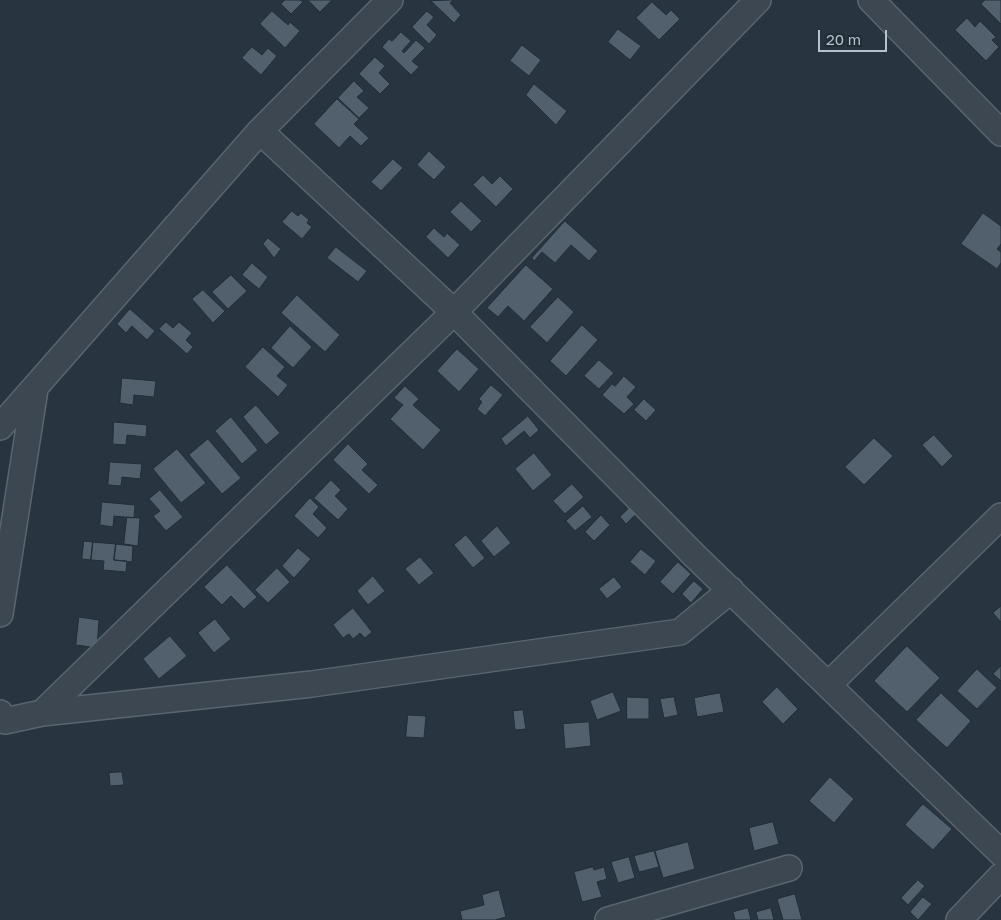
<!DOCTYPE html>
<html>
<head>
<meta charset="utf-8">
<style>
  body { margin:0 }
  #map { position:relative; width:1001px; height:920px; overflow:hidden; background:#283541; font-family:"Golos Text",sans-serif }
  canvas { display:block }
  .scale { position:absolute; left:818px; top:30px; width:69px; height:22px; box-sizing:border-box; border:2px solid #b9c2cb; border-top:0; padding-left:6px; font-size:15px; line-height:18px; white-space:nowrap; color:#b9c2cb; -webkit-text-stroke:4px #202c36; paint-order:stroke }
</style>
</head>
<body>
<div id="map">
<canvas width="1001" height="920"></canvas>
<div class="scale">20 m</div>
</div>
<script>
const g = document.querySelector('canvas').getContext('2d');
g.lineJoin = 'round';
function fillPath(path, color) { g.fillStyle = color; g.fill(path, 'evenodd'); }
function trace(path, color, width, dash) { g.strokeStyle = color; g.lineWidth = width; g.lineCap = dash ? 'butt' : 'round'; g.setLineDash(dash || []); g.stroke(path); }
const building = new Path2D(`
  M285,0h15l3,2 -12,12 -10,-10z
  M308,0h24l-12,12z
  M453,0l-3,3 11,12 -7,8 -23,-22z
  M985,0h16v24l-20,-20z
  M652,2l14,13 5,-5 9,9 -21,21 -23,-22z
  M272,11l16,14 2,-3 10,9 -15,17 -25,-24z
  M427,11l7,6 -7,8 10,10 -8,9 -17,-17z
  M967,18l8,9 5,-6 16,16 -4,3 7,7 -13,14 -31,-31z
  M618,29l23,17 -11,14 -22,-18z
  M401,32l10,9 -9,10 2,2 12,-13 9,8 -13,13 7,6 -8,8 -29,-28 7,-8 3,2z
  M522,45l19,15 -12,16 -19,-15z
  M252,47l10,8 6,-7 9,8 -16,19 -19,-17z
  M375,57l10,9 -6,7 11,11 -10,10 -21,-20z
  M354,81l10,10 -7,6 12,11 -10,10 -21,-20z
  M534,84l33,27 -11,14 -30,-30z
  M337,99l22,20 -5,5 15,14 -8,8 -11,-10 -11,12 -25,-24z
  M429,151l17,16 -12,13 -17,-15z
  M393,159l10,9 -22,23 -10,-9z
  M483,175l9,9 8,-8 13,13 -17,18 -23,-22z
  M461,201l21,20 -11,11 -21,-20z
  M292,211l6,5 3,-3 8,7 -2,3 5,4 -10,12 -20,-17z
  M983,213l18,13v18l-4,5 4,3v11l-4,6 -36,-25z
  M565,221l33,30 -9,10 -18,-16 -16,18 -13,-11 -8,9 -2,-3z
  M434,228l10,9 3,-4 13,12 -12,13 -22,-21z
  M268,238l13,11 -7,9 -11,-14z
  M336,247l31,24 -9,11 -31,-24z
  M252,263l16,14 -9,12 -17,-14z
  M526,265l27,24 -29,32 -16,-15 -10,11 -11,-9z
  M231,275l16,16 -19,18 -16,-17z
  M203,290l22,21 -12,12 -21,-24z
  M297,295l43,40 -15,17 -44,-39z
  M558,297l16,15 -27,31 -17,-16z
  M130,309l25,22 -8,9 -15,-14 -6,7 -9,-9z
  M166,322l7,6 6,-6 13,11 -6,7 7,7 -6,7 -28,-25z
  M582,325l16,15 -32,36 -16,-15z
  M290,326l22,21 -19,21 -22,-20z
  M263,347l22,20 -8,9 11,9 -10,12 -33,-30z
  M457,349l22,20 -20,23 -22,-21z
  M599,360l15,13 -15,16 -15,-13z
  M624,376l12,11 -9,10 7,7 -10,10 -22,-19 10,-11 3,2z
  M122,378l34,3 -2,16 -20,-2 -1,10 -13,-2z
  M491,385l12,10 -18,21 -8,-7 5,-7 -3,-3z
  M405,386l14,13 -6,6 28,25 -18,20 -33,-31 13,-14 -9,-7z
  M644,399l12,11 -10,11 -12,-11z
  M256,405l24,28 -14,12 -23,-28z
  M528,416l11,14 -9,8 -6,-7 -18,15 -5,-7z
  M231,417l27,33 -16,14 -27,-33z
  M114,422l33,3 -1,12 -19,-2 -1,10 -13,-1z
  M934,435l19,21 -11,11 -20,-22z
  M874,438l19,18 -29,29 -19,-18z
  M208,439l33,39 -19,16 -33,-39z
  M348,444l20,20 -6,6 16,15 -9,9 -36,-34z
  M177,449l29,34 -25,20 -28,-34z
  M534,453l18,22 -19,16 -18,-22z
  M110,462l32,2 -2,15 -18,-2 -1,9 -13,-1z
  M331,480l10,10 -6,6 13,13 -10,11 -24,-22z
  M572,484l12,13 -19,17 -12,-13z
  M160,490l23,27 -17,14 -13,-15 7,-5 -11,-12z
  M310,498l9,9 -6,7 14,14 -9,10 -24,-22z
  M102,502l33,3 -1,13 -20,-2 -1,11 -13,-2z
  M583,506l9,11 -17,14 -9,-10z
  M630,507l6,7 -10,10 -6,-7z
  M601,515l9,10 -16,16 -9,-9z
  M127,517l13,1 -2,28 -14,-2z
  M497,526l14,17 -17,14 -13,-16z
  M466,535l19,23 -12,10 -19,-23z
  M84,541l9,1 -2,18 -9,-1z
  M93,542l23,2 -2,16 13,1 -1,11 -23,-2 1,-9 -13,-1z
  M116,544l17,2 -1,16 -18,-2z
  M298,548l13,11 -17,19 -12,-12z
  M641,549l15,12 -11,14 -15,-13z
  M420,557l14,16 -15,12 -14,-16z
  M678,562l13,12 -18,20 -13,-12z
  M227,565l30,32 -13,12 -13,-13 -9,9 -18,-18z
  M277,568l13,14 -22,21 -13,-13z
  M373,576l12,15 -17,14 -11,-14z
  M614,577l8,10 -15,12 -8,-10z
  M694,581l9,8 -12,14 -9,-9z
  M1001,606v16l-8,-9z
  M353,608l19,24 -7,6 -5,-5 -7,6 -4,-5 -6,4 -10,-13z
  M79,617l20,3 -2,28 -21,-3z
  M215,619l16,20 -17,14 -16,-20z
  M170,636l17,20 -28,23 -16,-20z
  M907,646l33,32 -33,34 -33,-31z
  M1001,666v15l-8,-7z
  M977,669l20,19 -20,21 -20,-18z
  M777,687l21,22 -15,15 -21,-22z
  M613,692l8,19 -24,9 -7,-19z
  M720,693l4,19 -27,5 -3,-19z
  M941,693l30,28 -24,27 -31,-28z
  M627,697l22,1v21h-22z
  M674,697l4,18 -14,3 -4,-19z
  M523,710l3,19 -11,1 -2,-19z
  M408,715l18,1 -2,22 -18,-1z
  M589,722l2,24 -26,3 -2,-25z
  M122,772l2,13 -14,1 -1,-13z
  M830,777l24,22 -20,24 -25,-22z
  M923,804l29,25 -19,21 -28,-25z
  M773,822l6,22 -25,7 -5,-23z
  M688,842l7,27 -32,9 -8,-27z
  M654,851l5,16 -20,5 -5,-16z
  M629,857l6,21 -17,5 -7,-21z
  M593,867l1,3 10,-3 3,12 -10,3 5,15 -20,5 -8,-30z
  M918,880l7,6 -17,19 -7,-7z
  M499,890l7,27 -11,3h-33l-2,-9 24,-6 -2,-10z
  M795,894l7,26h-19l-6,-21z
  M923,897l9,7 -14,16 -8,-8z
  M748,908l3,12h-16l-2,-8z
  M771,908l3,12h-16l-2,-8z`);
const minor = new Path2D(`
  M871,0l130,133
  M260,131l194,181 241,244 306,297
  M0,427l260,-296 130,-131
  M0,614l35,-225
  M828,685l173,-169
  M0,713l5,8 37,-8 270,-29 368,-52 51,-42
  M42,713l412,-401 304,-312
  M608,920l181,-52
  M959,920l42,-44`);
fillPath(building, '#51606c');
trace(building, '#222e38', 1);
trace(minor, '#5a656e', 28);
trace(minor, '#3c4751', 25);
</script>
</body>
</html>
